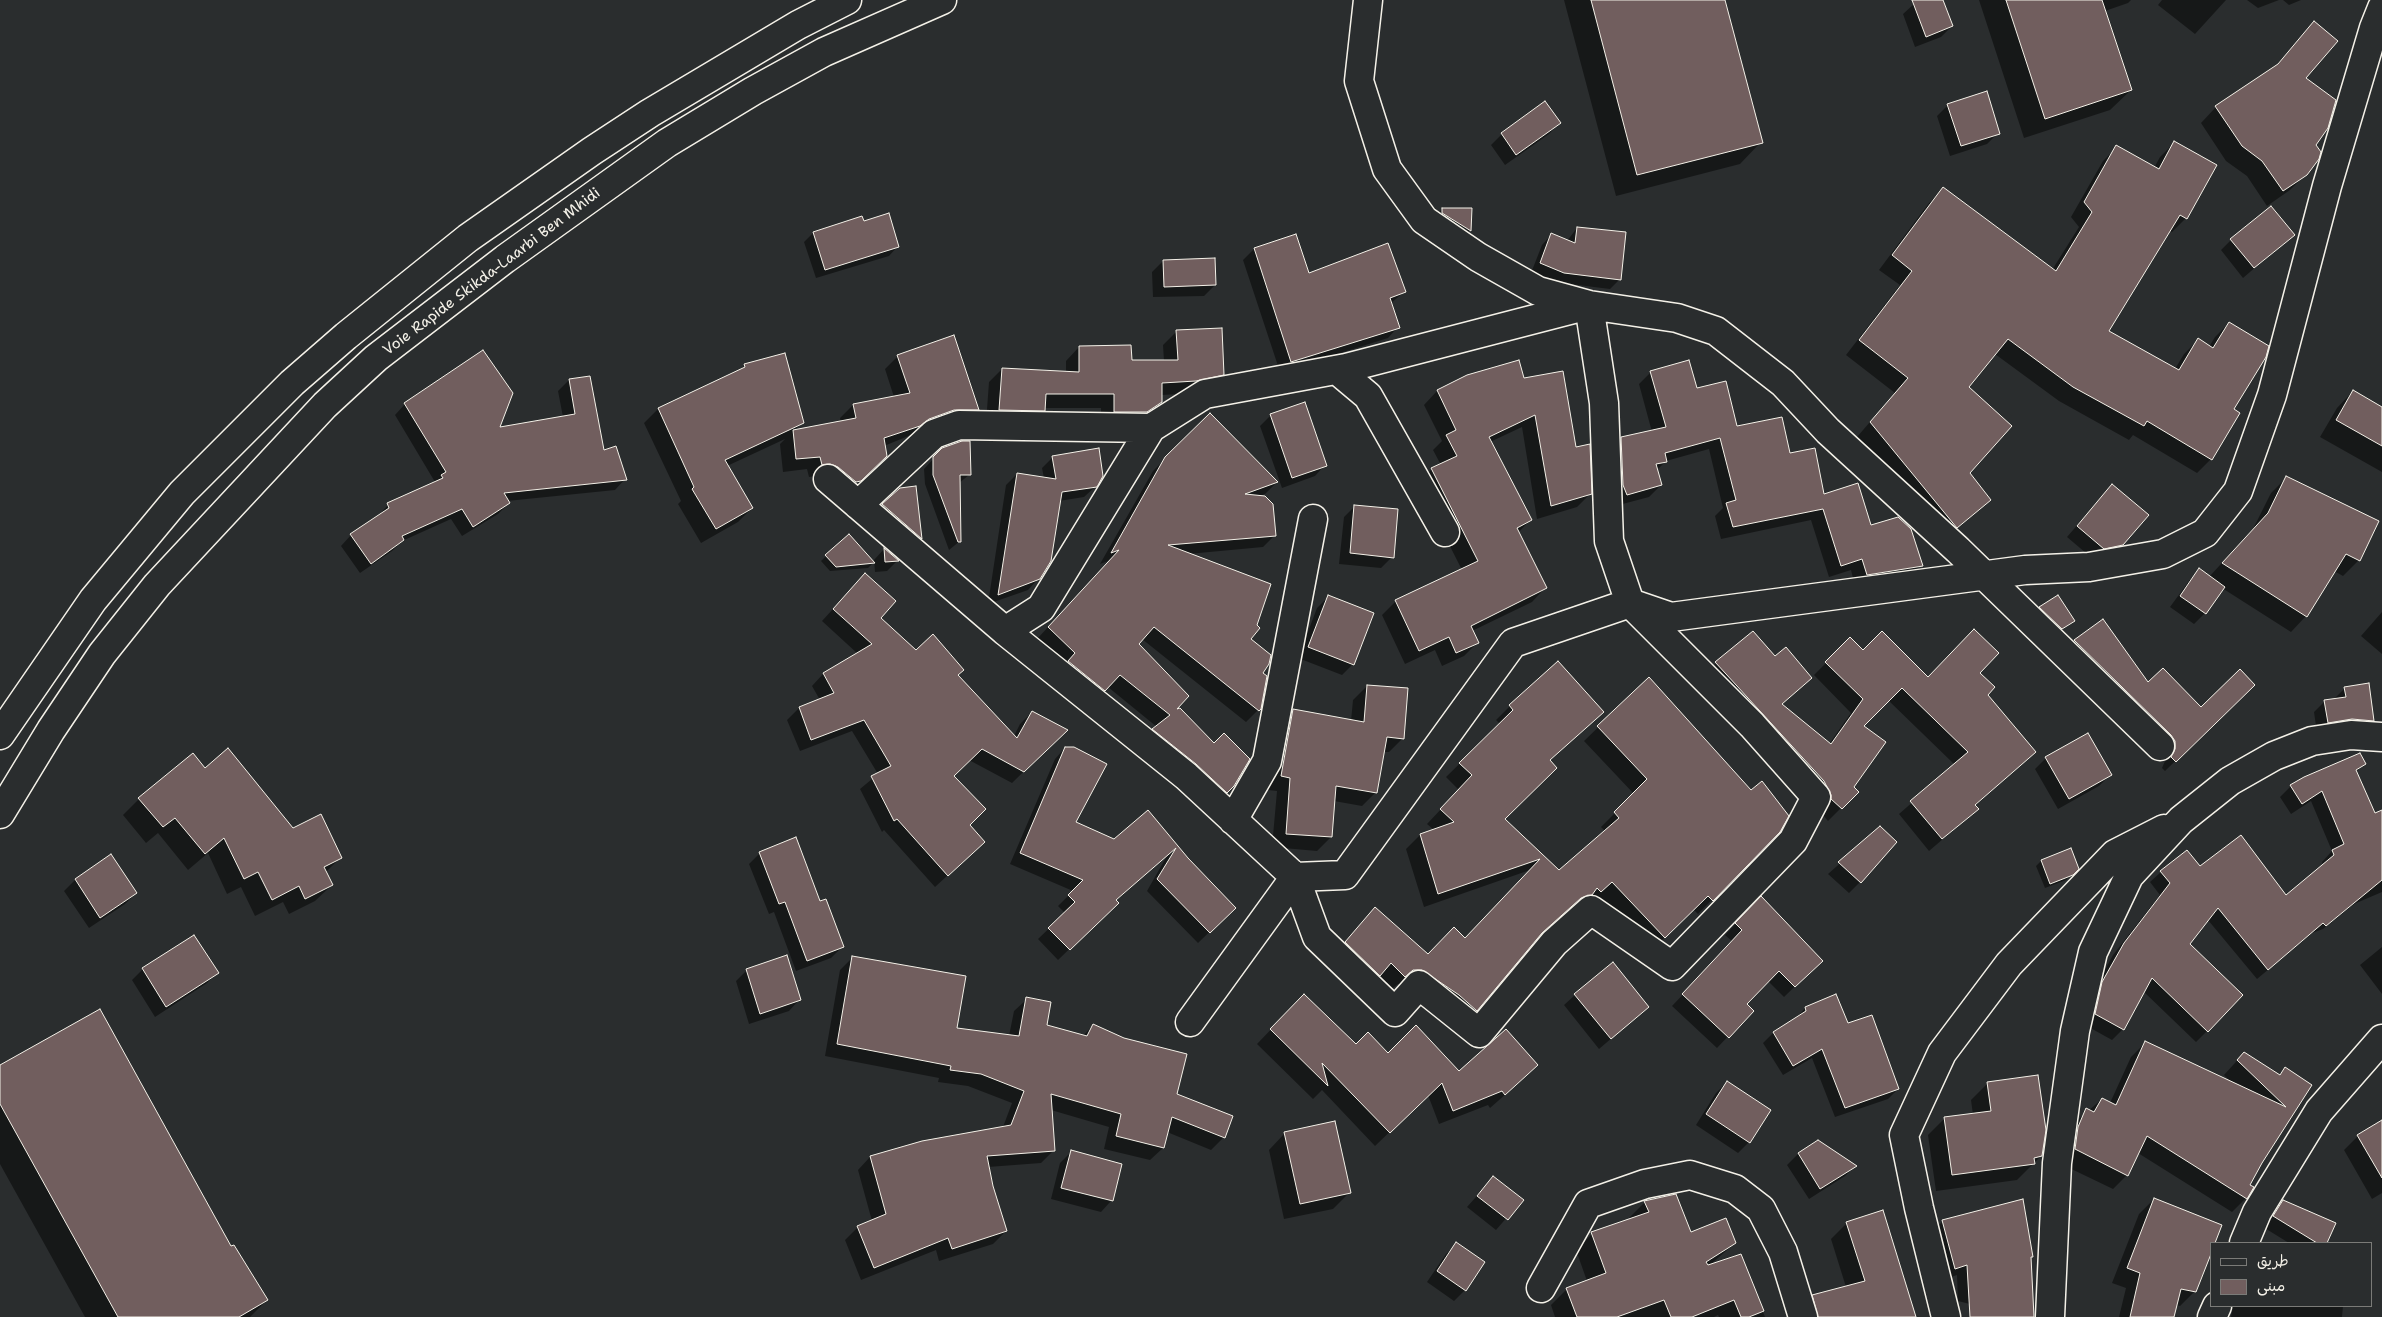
<!DOCTYPE html>
<html>
<head>
<meta charset="utf-8">
<style>
	body { margin:0 }
	#map { position:relative; width:2382px; height:1317px; overflow:hidden; background:#2a2d2e; font-family:"Shantell Sans","Playpen Sans Arabic",sans-serif }
	canvas { display:block }
	.legend { position:absolute; left:2210px; top:1242px; width:162px; height:65px; box-sizing:border-box; background:#2a2d2e; border:1px solid #7b7b78; margin:0; padding:6px 9px; list-style:none; font-size:15px; color:#f4f1e8 }
	.legend li { display:flex; align-items:center; gap:10px; height:25px }
	.legend b { width:25px; border:1px solid #7b7b78 }
</style>
</head>
<body>
<div id="map">
<canvas width="2382" height="1317"></canvas>
<ul class="legend">
<li><b style="height:6px;background:#2a2d2e"></b>طريق</li>
<li><b style="height:14px;background:#715e5e"></b>مبنى</li>
</ul>
</div>
<script>
const context = document.querySelector('canvas').getContext('2d');
context.lineJoin = 'round';
function fill(path, color) {
  context.fillStyle = color;
  context.fill(path, 'evenodd');
}
function poly(rows) {
  const path = new Path2D();
  for (const r of rows) {
    path.moveTo(r[0], r[1]);
    for (let i = 2; i < r.length; i += 2) path.lineTo(r[i], r[i + 1]);
  }
  return path;
}
function trace(path, color, width, dash) {
  context.strokeStyle = color;
  context.lineWidth = width;
  context.lineCap = dash ? 'butt' : 'round';
  context.setLineDash(dash || []);
  context.stroke(path);
}
function label(font, color, halo, rows, align = 'center') {
  context.font = font + ' "Shantell Sans",sans-serif';
  context.lineWidth = 4;
  context.setLineDash([]);
  context.textBaseline = 'middle';
  context.strokeStyle = halo;
  context.fillStyle = color;
  for (const [text, x, y, turn = 0] of rows) {
    context.save();
    context.translate(x, y);
    context.rotate((+turn || 0) * Math.PI / 180);
    context.textAlign = isNaN(turn) ? turn : align;
    if (halo) context.strokeText(text, 0, 0);
    context.fillText(text, 0, 0);
    context.restore();
  }
}
fill(poly([
	[1564,0,1724,0,1761,142,1740,164,1616,196],
	[1924,0,1942,0,1952,26,1941,37,1915,47,1903,14,1914,4],
	[1979,0,2131,0,2128,3,2105,11,2131,90,2110,110,2024,138],
	[2162,0,2226,0,2195,34,2158,5],
	[2247,0,2279,0,2258,8],
	[2283,0,2301,0,2289,5],
	[2314,23,2304,78,2314,145,2306,174,2290,190,2267,206,2247,176,2226,161,2201,123,2216,107,2273,69],
	[1545,103,1559,123,1549,134,1505,165,1491,145,1502,134],
	[1948,105,1998,133,1987,144,1950,156,1937,116],
	[2174,143,2186,218,2172,232,2169,231,2107,332,2175,369,2184,354,2198,340,2209,347,2215,337,2229,323,2232,409,2211,459,2197,473,2133,435,2129,440,2059,401,1995,354,1967,387,1968,473,1990,500,1942,541,1857,437,1895,393,1846,355,1900,285,1879,270,1929,203,1943,189,2052,270,2079,227,2071,217,2103,161,2117,147,2154,168,2160,157],
	[1442,209,1471,210,1470,230,1465,235,1437,214],
	[863,222,898,246,889,256,816,278,804,242,813,233],
	[1577,228,1620,279,1610,289,1554,282,1531,273,1542,245,1551,235,1567,241],
	[2293,235,2243,278,2221,250,2231,240],
	[1295,236,1308,275,1404,292,1390,304,1398,327,1388,338,1280,372,1243,260,1254,249],
	[1163,261,1215,285,1204,296,1153,297,1152,272],
	[1177,331,1223,374,1210,388,1181,394,1161,395,1161,402,1147,416,1101,425,1101,408,1044,408,1030,424,986,423,989,382,1002,369,1066,372,1066,361,1079,347,1131,361,1164,361,1163,345],
	[898,356,978,409,965,422,940,423,884,446,873,469,847,493,817,476,809,477,807,469,783,472,780,444,785,439,727,466,752,508,738,522,701,543,678,504,681,501,644,423,658,409,739,371,745,365,802,423,795,430,841,422,840,418,853,405,894,397,885,369],
	[1651,372,1696,389,1737,428,1789,454,1823,496,1871,526,1921,565,1910,577,1855,586,1851,570,1829,577,1811,520,1721,539,1715,516,1723,508,1709,449,1666,461,1656,471,1661,485,1649,497,1615,506,1609,450,1621,438,1652,432,1639,384],
	[1467,376,1523,379,1575,448,1590,494,1577,507,1537,519,1522,427,1490,442,1530,520,1518,533,1545,588,1532,602,1472,631,1477,643,1464,656,1442,666,1435,650,1405,664,1382,615,1396,601,1462,570,1418,483,1432,469,1441,465,1433,450,1442,441,1424,405,1437,391],
	[569,380,603,452,625,479,615,490,507,501,509,503,498,514,462,536,451,519,402,541,392,551,360,573,341,546,351,535,377,517,388,505,435,482,395,415,405,404,498,428,563,417,558,391],
	[2353,391,2382,408,2382,472,2320,437,2337,408],
	[1210,414,1277,482,1265,494,1258,497,1275,535,1263,547,1188,554,1249,639,1261,673,1258,710,1246,722,1142,639,1137,644,1173,713,1233,786,1214,804,1141,742,1157,727,1108,687,1092,703,1036,640,1111,560,1100,564,1153,471],
	[1271,415,1325,465,1315,476,1282,488,1260,426],
	[1053,457,1096,486,1084,497,1059,501,1039,578,1028,590,988,604,1006,485,1017,474,1044,478,1042,468],
	[934,458,969,475,959,483,960,541,949,550,925,484,924,469],
	[2286,478,2359,560,2343,576,2334,571,2306,616,2291,632,2222,588,2205,613,2194,624,2170,607,2189,581,2199,570,2209,577,2253,529,2271,493],
	[2112,485,2122,544,2110,556,2093,559,2067,537],
	[915,487,921,539,910,549,872,516,901,489],
	[1355,506,1392,557,1381,568,1339,564,1344,517],
	[848,535,873,563,868,568,830,571,821,561],
	[884,549,897,561,887,571,875,572,874,560],
	[854,586,879,618,916,652,956,676,1014,736,1020,724,1032,712,1066,730,1012,783,969,760,952,776,968,825,972,853,935,887,884,830,882,832,860,789,878,774,852,731,800,751,787,720,799,708,820,700,812,686,823,674,858,654,822,621],
	[1328,597,1353,664,1342,675,1298,658,1317,608],
	[2057,597,2073,621,2056,633,2035,613],
	[2382,612,2382,654,2361,636],
	[2103,621,2147,684,2201,708,2253,685,2165,771,2162,768,2165,761,2165,752,2064,652],
	[1850,639,1863,652,1928,679,1979,673,1986,695,2035,752,1975,806,1977,809,1964,821,1929,851,1899,814,1955,765,1888,700,1862,726,1853,787,1857,792,1828,821,1704,676,1716,663,1775,658,1810,678,1781,705,1829,744,1851,713,1814,675],
	[1649,678,1779,831,1698,914,1693,909,1651,951,1597,895,1586,905,1566,912,1536,938,1462,1024,1408,983,1398,984,1390,990,1332,956,1375,909,1428,956,1465,939,1530,870,1424,907,1406,849,1420,835,1434,830,1427,824,1459,790,1446,777,1500,724,1496,720,1510,706,1603,712,1549,761,1504,819,1559,872,1605,831,1601,827,1634,794,1584,741],
	[1367,686,1403,738,1389,752,1383,752,1376,792,1362,806,1334,801,1331,837,1317,851,1272,847,1277,791,1268,790,1280,724,1294,710,1351,721,1353,700],
	[2345,688,2373,720,2362,731,2317,733,2314,712,2325,701,2333,700],
	[1065,748,1075,823,1114,840,1148,812,1187,859,1234,908,1198,943,1147,891,1168,854,1115,901,1117,903,1058,960,1038,939,1065,913,1058,906,1073,891,1010,864,1055,759],
	[2046,758,2110,775,2099,786,2058,809,2035,769],
	[2364,764,2356,772,2374,815,2382,826,2382,892,2354,904,2323,929,2312,933,2257,979,2208,920,2189,944,2207,1031,2196,1042,2143,991,2123,1029,2112,1040,2085,1025,2092,994,2113,955,2160,895,2150,882,2161,872,2200,868,2285,897,2323,865,2322,862,2332,851,2311,801,2291,814,2280,797,2291,786,2304,778],
	[204,769,293,829,341,857,325,873,332,885,315,901,289,914,283,902,255,916,241,887,227,894,208,853,188,870,158,833,146,843,123,815,139,799],
	[1880,828,1860,882,1849,893,1828,874],
	[760,853,820,903,842,947,831,958,796,971,774,912,769,914,749,864],
	[111,856,136,893,125,904,89,928,64,891,75,880],
	[2041,861,2077,869,2066,880,2045,888,2036,866],
	[1761,898,1821,961,1784,997,1768,981,1746,1005,1752,1011,1717,1048,1672,1006,1733,942,1725,935],
	[194,936,217,972,207,983,155,1017,132,980,143,969],
	[2382,947,2382,994,2360,965],
	[853,957,956,1029,1009,1036,1014,1011,1027,999,1046,1026,1083,1036,1093,1025,1224,1137,1211,1150,1167,1132,1163,1148,1150,1160,1104,1149,1109,1127,1051,1110,1054,1150,1041,1163,988,1167,992,1186,1006,1231,993,1244,939,1261,936,1250,861,1280,845,1240,858,1227,872,1221,858,1170,870,1157,1003,1127,1012,1103,968,1086,938,1082,939,1078,825,1056,840,970],
	[747,970,799,1000,789,1011,749,1024,736,981],
	[1304,995,1356,1046,1459,1073,1523,1079,1490,1108,1488,1105,1439,1124,1428,1095,1375,1146,1322,1090,1313,1099,1257,1044],
	[1575,995,1648,1007,1599,1049,1564,1005],
	[1805,1008,1847,1025,1898,1089,1888,1099,1835,1117,1812,1058,1783,1075,1763,1043,1773,1033,1796,1019],
	[2145,1043,2232,1083,2224,1075,2244,1053,2279,1075,2285,1069,2310,1085,2248,1185,2252,1187,2246,1198,2232,1212,2138,1153,2127,1175,2113,1189,2061,1164,2073,1124,2102,1099,2110,1103,2131,1057],
	[0,1066,231,1248,267,1300,250,1317,85,1317,0,1164],
	[1727,1082,1749,1142,1738,1153,1696,1125,1716,1093],
	[1987,1084,2041,1156,2017,1180,1936,1191,1928,1135,1944,1119,1973,1115,1971,1100],
	[2382,1122,2382,1193,2372,1199,2344,1150,2358,1136],
	[1285,1133,1350,1192,1333,1209,1284,1219,1269,1150],
	[1818,1141,1855,1166,1845,1176,1809,1199,1787,1165,1798,1154],
	[1071,1152,1121,1165,1111,1201,1101,1212,1051,1199,1060,1163],
	[1493,1178,1522,1200,1496,1230,1467,1207],
	[2154,1199,2221,1225,2214,1243,2211,1243,2195,1291,2180,1306,2176,1305,2173,1317,2119,1317,2126,1288,2112,1283,2139,1214],
	[2283,1201,2334,1224,2325,1243,2289,1243,2263,1227,2272,1212],
	[1645,1202,1690,1234,1735,1243,1710,1265,1740,1256,1765,1317,1719,1317,1718,1315,1714,1317,1555,1317,1551,1305,1567,1289,1587,1281,1576,1250,1592,1234,1630,1220,1629,1218],
	[1943,1221,2032,1256,2030,1259,2021,1317,1958,1301,1957,1275,1945,1279,1932,1232],
	[1847,1223,1915,1317,1798,1317,1797,1312,1813,1296,1846,1287,1831,1239],
	[1457,1244,1465,1290,1454,1301,1427,1282,1446,1254],
	[2233,1306,2343,1306,2342,1317,2231,1317]
]), '#0007');
const building = poly([
	[1591,0,1725,0,1763,143,1637,175,1591,0],
	[1912,0,1943,0,1953,26,1926,37,1912,0],
	[2006,0,2102,0,2132,90,2045,119,2006,0],
	[2314,21,2338,41,2306,78,2336,100,2328,128,2316,145,2321,152,2319,159,2307,175,2283,191,2262,161,2242,146,2215,106,2278,64,2314,21],
	[1987,91,2000,134,1961,146,1947,104,1987,91],
	[1545,101,1561,123,1516,155,1501,133,1545,101],
	[2174,141,2217,165,2187,219,2180,215,2109,331,2179,370,2198,338,2213,348,2229,322,2269,346,2266,357,2234,409,2240,413,2212,460,2147,421,2144,426,2073,387,2008,339,1969,387,2012,426,1970,473,1991,500,1957,528,1870,422,1908,378,1859,340,1912,271,1892,255,1943,187,2056,271,2092,212,2084,202,2116,145,2159,169,2174,141],
	[2271,206,2295,235,2254,268,2230,239,2271,206],
	[1442,208,1472,208,1471,231,1442,213,1442,208],
	[889,213,899,247,825,270,813,232,862,216,864,221,889,213],
	[1577,227,1626,232,1621,280,1564,273,1540,263,1551,233,1575,243,1577,227],
	[1296,234,1309,273,1388,243,1406,292,1390,298,1400,328,1291,362,1254,248,1296,234],
	[1215,258,1216,285,1164,287,1163,260,1215,258],
	[1222,328,1224,375,1196,381,1162,383,1162,402,1147,412,1114,412,1114,394,1046,394,1045,411,999,410,1002,368,1079,372,1079,346,1131,345,1132,360,1178,360,1176,330,1222,328],
	[954,335,979,410,954,410,929,419,920,426,884,438,887,456,861,481,856,482,838,467,830,464,822,465,820,457,796,459,793,430,856,418,853,404,910,393,897,355,954,335],
	[483,350,513,393,500,427,575,414,569,379,590,376,604,450,616,446,627,480,504,493,510,503,473,527,462,509,402,536,404,540,371,564,350,534,389,508,387,503,443,478,441,475,446,472,404,403,483,350],
	[785,353,804,423,725,460,753,508,716,529,692,489,694,487,658,408,745,367,744,364,785,353],
	[1519,360,1524,378,1563,371,1576,447,1590,444,1592,494,1551,506,1535,415,1489,437,1532,520,1517,528,1547,588,1471,626,1479,643,1456,653,1449,637,1419,651,1395,600,1478,561,1431,468,1457,456,1446,435,1456,430,1437,390,1467,375,1519,360],
	[1689,360,1697,388,1726,381,1737,426,1782,417,1790,453,1815,448,1824,494,1858,483,1871,525,1898,517,1911,529,1923,566,1867,575,1862,559,1841,566,1823,509,1733,527,1726,503,1736,500,1720,438,1665,453,1667,462,1656,464,1662,485,1627,495,1623,485,1621,437,1666,427,1650,371,1689,360],
	[2353,390,2382,407,2382,446,2336,420,2353,390],
	[1305,402,1327,466,1292,478,1270,414,1305,402],
	[1210,413,1278,482,1245,494,1265,496,1273,504,1276,536,1168,545,1271,584,1257,625,1260,628,1251,639,1271,655,1269,664,1263,673,1267,676,1261,709,1259,711,1154,627,1139,644,1189,696,1177,709,1180,708,1214,743,1224,733,1250,759,1234,786,1227,793,1196,764,1152,729,1170,715,1120,675,1105,691,1068,661,1075,653,1048,627,1119,550,1111,553,1165,457,1210,413],
	[962,441,970,441,971,475,960,475,961,542,958,542,933,475,933,457,942,448,962,441],
	[1099,448,1103,476,1097,487,1062,492,1051,561,1040,579,998,595,1017,473,1056,479,1052,456,1099,448],
	[2286,476,2379,521,2360,561,2346,554,2307,617,2222,563,2268,513,2286,476],
	[2112,484,2149,515,2123,545,2104,549,2077,526,2112,484],
	[916,486,922,539,882,504,900,488,916,486],
	[1354,505,1398,509,1394,558,1350,553,1354,505],
	[849,534,875,563,836,567,825,555,849,534],
	[884,548,899,561,885,562,884,548],
	[2199,568,2225,587,2206,614,2180,596,2199,568],
	[865,573,896,601,881,618,916,650,933,634,964,670,958,675,1017,738,1032,711,1068,730,1024,772,982,749,954,776,986,809,970,825,985,842,948,876,897,819,894,821,871,776,891,766,864,720,811,740,799,707,834,693,823,673,872,644,833,609,865,573],
	[1328,595,1374,613,1354,665,1308,647,1328,595],
	[2058,595,2075,621,2062,629,2039,607,2058,595],
	[2103,619,2148,682,2163,668,2201,707,2240,669,2255,685,2176,762,2171,757,2175,749,2175,741,2171,735,2074,640,2103,619],
	[1974,629,1999,653,1980,673,1995,687,1988,695,2036,752,1975,805,1979,809,1942,839,1910,801,1968,752,1902,688,1864,726,1886,742,1854,787,1859,792,1842,809,1831,799,1831,795,1824,781,1715,662,1753,631,1775,656,1786,647,1812,678,1782,704,1831,744,1863,699,1825,662,1850,637,1863,650,1882,631,1928,677,1974,629],
	[1558,661,1604,712,1550,760,1557,768,1505,819,1559,870,1619,818,1614,812,1647,779,1597,726,1649,677,1751,790,1762,781,1789,816,1780,832,1713,901,1708,896,1665,938,1612,882,1601,892,1597,888,1592,895,1581,898,1542,933,1477,1011,1459,995,1422,970,1413,970,1405,977,1391,963,1380,976,1345,942,1375,907,1428,954,1454,927,1465,938,1540,859,1438,894,1420,834,1454,822,1440,809,1472,775,1459,763,1513,710,1509,705,1558,661],
	[2369,683,2374,721,2352,719,2328,723,2324,700,2346,697,2344,687,2369,683],
	[1367,685,1408,688,1404,739,1387,737,1377,793,1336,786,1332,837,1286,834,1290,778,1281,776,1293,709,1364,722,1367,685],
	[2088,733,2112,775,2069,799,2045,757,2088,733],
	[1065,747,1074,747,1107,764,1076,822,1114,839,1148,810,1188,858,1236,908,1210,933,1157,879,1176,848,1116,900,1119,903,1070,950,1048,928,1075,902,1068,895,1083,880,1020,853,1065,747],
	[228,748,293,828,321,814,342,858,324,867,333,885,305,899,299,886,272,900,258,872,244,879,224,838,205,854,175,818,163,827,138,798,193,753,205,768,228,748],
	[2360,753,2366,764,2356,770,2375,813,2382,810,2382,880,2326,926,2323,923,2268,970,2218,908,2190,944,2243,995,2208,1032,2152,978,2124,1030,2095,1014,2102,982,2124,943,2170,883,2160,871,2187,850,2200,866,2241,835,2286,895,2334,855,2332,850,2344,844,2322,791,2302,804,2290,785,2304,777,2360,753],
	[1880,826,1897,842,1861,883,1838,862,1880,826],
	[796,837,820,901,826,899,844,947,807,961,785,902,779,904,759,852,796,837],
	[2071,848,2079,869,2073,875,2050,884,2041,860,2071,848],
	[111,854,137,893,100,918,75,879,111,854],
	[1761,896,1823,961,1795,987,1779,971,1747,1004,1754,1011,1729,1038,1682,994,1742,930,1735,923,1761,896],
	[194,935,219,973,166,1007,142,968,194,935],
	[787,955,801,1000,760,1014,746,969,787,955],
	[852,956,966,976,957,1028,1019,1036,1026,997,1051,1002,1047,1025,1087,1036,1093,1024,1124,1038,1187,1054,1177,1094,1233,1116,1225,1138,1172,1117,1164,1148,1116,1136,1121,1114,1051,1094,1055,1151,987,1156,993,1186,1007,1231,952,1249,948,1238,874,1268,857,1226,886,1214,870,1156,922,1141,1011,1125,1024,1091,981,1074,950,1070,951,1066,837,1044,852,956],
	[1613,962,1649,1007,1611,1039,1574,994,1613,962],
	[1304,994,1356,1044,1368,1032,1388,1053,1416,1025,1459,1071,1506,1029,1538,1065,1505,1095,1502,1091,1453,1111,1442,1083,1390,1133,1322,1063,1328,1086,1270,1029,1304,994],
	[1836,994,1848,1023,1872,1015,1899,1089,1845,1108,1822,1049,1793,1066,1773,1032,1806,1011,1805,1007,1836,994],
	[100,1009,231,1246,234,1245,268,1300,239,1317,118,1317,0,1104,0,1065,100,1009],
	[2145,1041,2286,1107,2237,1060,2244,1052,2280,1075,2285,1067,2312,1085,2262,1163,2250,1185,2254,1187,2247,1199,2147,1136,2128,1176,2075,1149,2078,1127,2086,1108,2094,1112,2102,1098,2116,1105,2145,1041],
	[2038,1075,2046,1130,2042,1156,2034,1158,2035,1164,1952,1175,1944,1117,1991,1111,1987,1082,2038,1075],
	[1727,1081,1771,1110,1750,1143,1706,1114,1727,1081],
	[2382,1120,2382,1178,2357,1135,2382,1120],
	[1335,1121,1351,1193,1300,1204,1284,1132,1335,1121],
	[1818,1140,1857,1166,1820,1189,1798,1153,1818,1140],
	[1071,1150,1122,1164,1113,1201,1061,1188,1071,1150],
	[1493,1176,1524,1200,1508,1220,1477,1196,1493,1176],
	[1676,1194,1691,1232,1726,1218,1736,1243,1706,1262,1708,1265,1741,1254,1764,1311,1749,1317,1741,1317,1734,1300,1692,1317,1671,1317,1664,1300,1617,1317,1577,1317,1566,1288,1606,1273,1591,1232,1649,1212,1644,1201,1676,1194],
	[2154,1198,2222,1225,2215,1243,2211,1243,2211,1254,2196,1292,2181,1289,2174,1317,2130,1317,2140,1273,2127,1268,2154,1198],
	[2023,1199,2033,1257,2031,1257,2034,1317,1970,1317,1967,1265,1955,1269,1942,1220,2023,1199],
	[2283,1200,2336,1223,2327,1243,2317,1243,2273,1216,2283,1200],
	[1883,1210,1916,1317,1818,1317,1812,1295,1865,1281,1846,1222,1883,1210],
	[1456,1242,1485,1262,1466,1291,1437,1271,1456,1242]
]);
fill(building, '#715e5e');
trace(building, '#f4f1e8', 1);
const minor = poly([
	[1368,0,1359,81,1387,169,1424,220,1478,257,1538,291,1589,305,1677,318,1716,331,1783,383,1828,431,1958,550,2160,746],
	[1337,370,1368,396,1445,532],
	[828,479,1005,631,1186,776,1295,877,1345,875,1513,643,1630,603,1752,725,1816,797,1793,841,1672,966,1591,910,1554,943,1479,1033,1419,985,1395,1012,1317,937,1295,877],
	[858,505,934,434,959,425,1151,428,1205,394,1346,368,1589,305,1604,403,1609,541,1630,603,1671,617,2025,570,2089,567,2163,554,2205,533,2238,491,2272,395,2327,186,2374,28,2382,8],
	[1005,631,1041,608,1151,428],
	[1233,820,1267,761,1313,519],
	[1190,1022,1295,877],
	[2244,1243,2257,1212,2319,1111,2382,1039],
	[1541,1288,1588,1204,1645,1184,1690,1175,1735,1189,1761,1209,1783,1252,1803,1317],
	[1946,1317,1919,1208,1904,1135,1942,1053,2009,964,2115,854,2164,829],
	[2050,1317,2057,1163,2075,1031,2093,952,2129,876,2181,820,2230,781,2274,756,2312,741,2351,735,2382,737],
	[2212,1317,2217,1306]
]);
const trunk = poly([
	[0,735,93,600,182,493,292,383,346,336,468,238,592,151,650,113,798,25,847,0],
	[0,814,51,730,102,654,157,585,325,405,376,358,505,259,667,143,753,91,824,52,942,0]
]);
trace(minor, '#f4f1e8', 31);
trace(trunk, '#f4f1e8', 31);
trace(minor, '#2a2d2e', 28);
trace(trunk, '#2a2d2e', 28);
label('15px', '#f4f1e8', '#2a2d2e', [
	["Voie Rapide Skikda-Laarbi Ben Mhidi",492,272,-37]
]);
</script>
</body>
</html>
